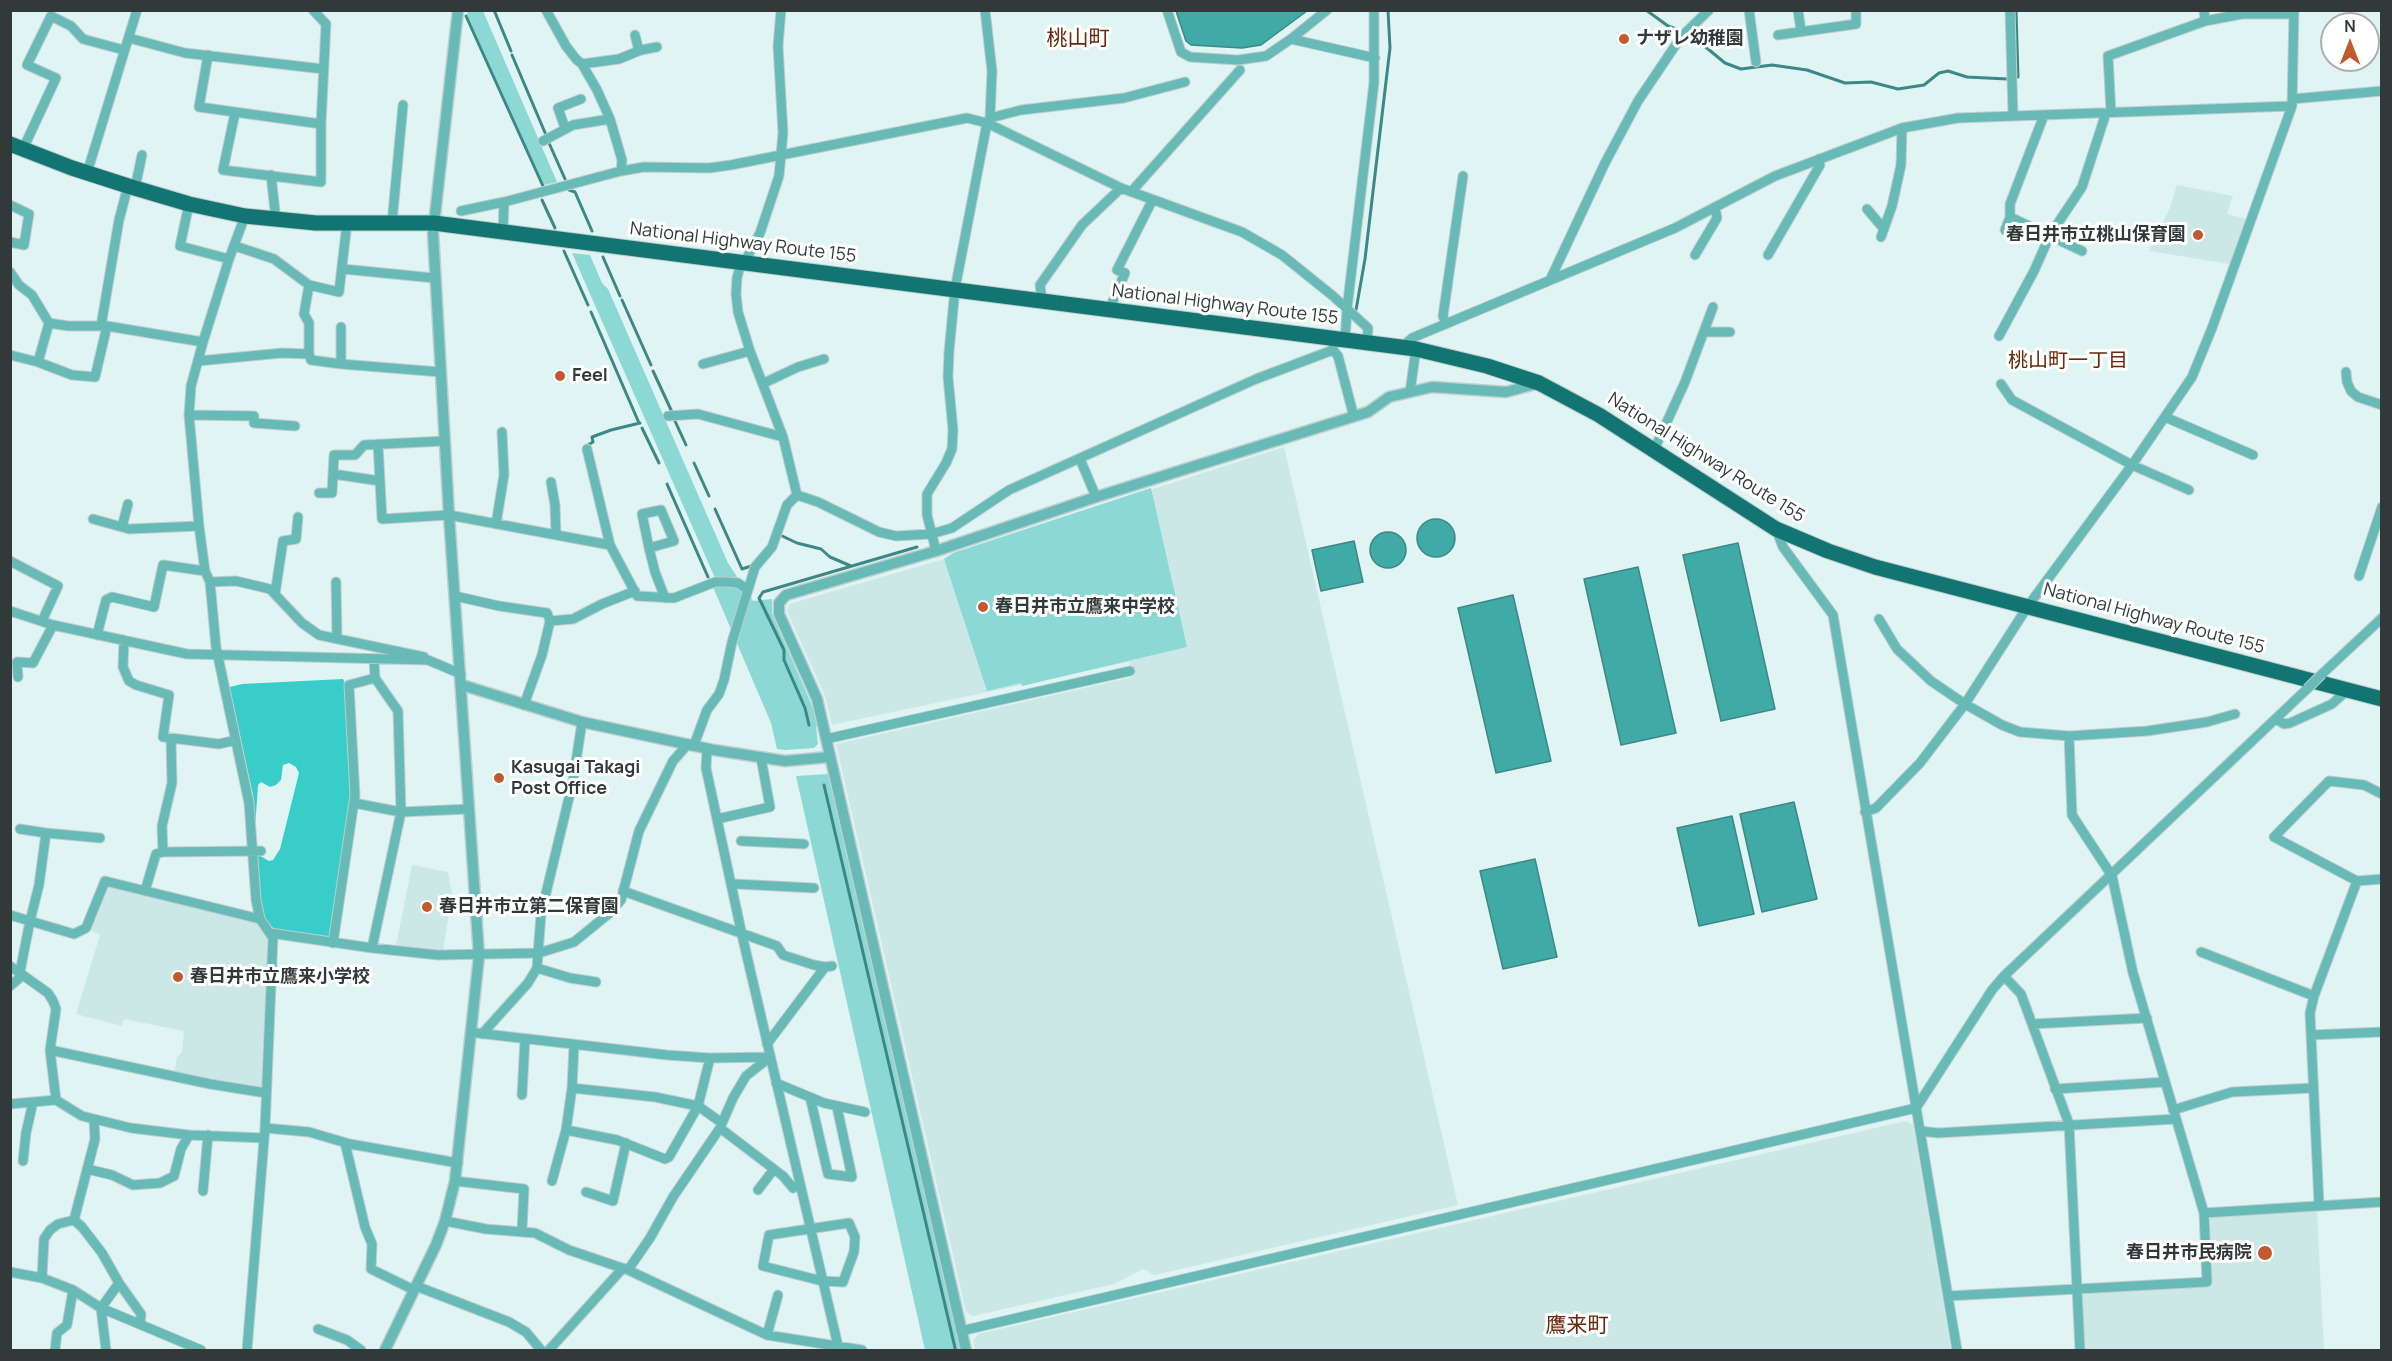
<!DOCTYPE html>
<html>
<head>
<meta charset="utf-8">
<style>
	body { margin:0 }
	#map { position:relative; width:2392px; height:1361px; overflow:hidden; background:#e0f4f3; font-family:Manrope,sans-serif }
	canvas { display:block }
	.frame { position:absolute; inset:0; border:12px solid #323a39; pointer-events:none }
	.north { position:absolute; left:2320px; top:12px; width:60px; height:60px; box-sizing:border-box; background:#fff; border:2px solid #adb0b0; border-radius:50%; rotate:0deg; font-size:16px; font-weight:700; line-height:24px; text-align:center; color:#323a39 }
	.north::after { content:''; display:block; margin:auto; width:21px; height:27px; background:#c15a2e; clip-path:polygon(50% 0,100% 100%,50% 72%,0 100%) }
</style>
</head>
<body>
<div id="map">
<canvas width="2392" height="1361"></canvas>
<div class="frame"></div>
<div class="north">N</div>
</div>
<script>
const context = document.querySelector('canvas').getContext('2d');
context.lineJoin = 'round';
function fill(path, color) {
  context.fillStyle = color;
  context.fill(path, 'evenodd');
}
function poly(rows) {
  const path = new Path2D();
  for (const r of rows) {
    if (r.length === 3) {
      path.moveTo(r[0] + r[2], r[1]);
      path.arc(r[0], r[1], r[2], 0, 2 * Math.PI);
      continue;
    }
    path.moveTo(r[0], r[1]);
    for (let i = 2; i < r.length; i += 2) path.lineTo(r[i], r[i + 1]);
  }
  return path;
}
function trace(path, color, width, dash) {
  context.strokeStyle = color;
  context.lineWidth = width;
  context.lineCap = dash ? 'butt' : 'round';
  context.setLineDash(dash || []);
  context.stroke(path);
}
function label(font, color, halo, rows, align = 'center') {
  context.font = font + ' Manrope,"Noto Sans JP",sans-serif';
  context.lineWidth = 6;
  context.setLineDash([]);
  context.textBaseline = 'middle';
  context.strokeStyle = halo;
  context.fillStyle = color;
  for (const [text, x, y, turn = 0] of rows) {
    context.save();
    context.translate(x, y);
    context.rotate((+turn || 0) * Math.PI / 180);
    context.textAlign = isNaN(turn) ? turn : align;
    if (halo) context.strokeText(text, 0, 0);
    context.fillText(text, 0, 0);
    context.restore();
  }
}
fill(poly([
	[2177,185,2233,196,2227,214,2246,219,2230,264,2149,251,2170,208],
	[1284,447,1458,1205,1155,1275,1143,1269,1114,1284,973,1316,966,1312,836,744,1133,677,1129,662,832,725,825,696,787,611,789,604,944,559,953,553],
	[412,865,448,872,452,895,443,951,396,946],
	[105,885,257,921,269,939,263,1088,174,1074,177,1057,182,1052,184,1031,124,1019,122,1026,76,1014,100,935,88,929],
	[1906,1121,1913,1125,1951,1350,975,1350,973,1341,978,1334],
	[2311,1210,2317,1212,2324,1350,2084,1350,2081,1297,2085,1293,2212,1285,2208,1221,2212,1217]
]), '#cce8e6');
fill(poly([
	[468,11,483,11,557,182,544,185,467,15],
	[572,253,590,255,602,283,608,289,728,563,753,601,772,599,772,614,810,701,819,726,816,727,818,744,814,748,785,750,777,749,771,723,713,587,715,578],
	[1151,488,1187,647,1022,686,1021,683,987,691,944,559,953,553],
	[828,774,960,1350,925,1350,796,776]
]), '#8cd8d5');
fill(poly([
	[343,679,345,683,352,795,332,936,329,938,274,929,262,917,257,854,269,861,273,860,280,849,299,773,296,767,289,763,283,765,281,780,276,785,270,787,261,782,258,785,255,829,253,795,230,690,230,687,242,684]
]), '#39cdca');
const water = poly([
	[1176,11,1176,10,1307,11,1261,45,1242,48,1191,45,1186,41,1176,11],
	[1436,538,19],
	[1388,550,18],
	[1354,541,1363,582,1321,591,1312,550,1354,541],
	[1738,543,1775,709,1721,721,1683,555,1738,543],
	[1638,567,1676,733,1621,745,1584,579,1638,567],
	[1513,595,1551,761,1496,773,1458,608,1513,595],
	[1794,802,1817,899,1762,912,1740,814,1794,802],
	[1732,816,1754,914,1699,926,1677,828,1732,816],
	[1535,859,1557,957,1503,969,1480,871,1535,859]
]);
fill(water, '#40aaa7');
trace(water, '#3c8886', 1.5);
trace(poly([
	[494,10,511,51],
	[1646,10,1668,26,1682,31],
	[2016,10,2018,77],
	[2073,10,2097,10],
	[466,16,543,186],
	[1691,35,1725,63,1741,69,1772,65,1807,70,1845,83,1871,82,1898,89,1924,85,1939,73,1948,71,1967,77,2007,79],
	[512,55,546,135],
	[549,143,565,179],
	[569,190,575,192,592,231],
	[542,200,555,228],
	[564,251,588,305],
	[603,257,620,296],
	[622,300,651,365],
	[1356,310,1365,259,1390,48,1388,10],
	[591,312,639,423],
	[653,371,672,412],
	[675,421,686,445],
	[642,428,659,463],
	[588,445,593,442,592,437,611,430,640,423],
	[694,463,709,496],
	[667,484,708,577],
	[715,509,742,569,751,566],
	[780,535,797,543,821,549,830,557,851,566],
	[809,725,805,708,784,660,784,650,759,598,763,592,917,547],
	[824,785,955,1348]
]), '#3c8886', 3);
const minor = poly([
	[546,10,566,46,576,59,582,64,597,90,610,119,622,160,621,171],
	[1167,10,1181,52,1190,57,1238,60,1266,56,1291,39,1327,10],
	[1749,10,1756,62],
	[1798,10,1801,31],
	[2010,10,2013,115],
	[2204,10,2205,21,2242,14,2294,14],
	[635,35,639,51],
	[1778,35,1856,24,1856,10],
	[129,38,185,53,323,69],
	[1291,39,1375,58],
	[208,55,199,107,321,124],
	[582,64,619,59,641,50,657,47],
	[2292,99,2382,91],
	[2111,112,2108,56,2205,21],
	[235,113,223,170,321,182,321,124,326,24,313,10],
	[2044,115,2010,204,2010,217,2082,251],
	[990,118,1021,110,1124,98,1185,82],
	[565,128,558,108,581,99],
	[543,141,573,125,610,119],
	[23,149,56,78,27,65,51,16,71,26,83,39,124,50],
	[87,173,137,10],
	[271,175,276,220],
	[135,188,142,155],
	[1131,192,1240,70],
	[189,204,180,246,229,259],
	[10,205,29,214,24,245,10,242],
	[1867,209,1884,229],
	[461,211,504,202],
	[245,216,229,259,203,342,191,386,189,415,199,526,205,571,210,582,216,647,249,803,256,900,260,919,273,938,265,1128,247,1350],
	[392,223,403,105],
	[2005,230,2010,217],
	[503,232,504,202,621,171,644,167,709,168,731,165,967,118,987,123,1121,188,1242,232,1282,255,1333,296,1368,328,1367,343],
	[1881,237,1892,206,1901,165,1902,128],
	[235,246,274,259,309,285,339,292,347,223],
	[1695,255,1717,218,1715,207],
	[1768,255,1820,165,1819,159],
	[744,263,760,233,779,176,783,133,778,46,781,10],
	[343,269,434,278],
	[10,272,19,285,32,295,49,323,68,326,107,326,203,342],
	[1550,280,1605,163,1638,101,1681,37,1709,10],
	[309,285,304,314,309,323,309,354],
	[1042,300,1040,285,1082,225,1121,188],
	[1109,310,1125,273,1117,270,1152,201],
	[1446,324,1443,316,1463,176],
	[101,326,119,220,128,186],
	[341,327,341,364],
	[1704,332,1730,332],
	[1999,336,2034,271,2050,235,2082,187,2106,113],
	[1345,340,1347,309,1374,83,1374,10],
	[1402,347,1412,338,1675,228,1775,176,1902,128,1958,118,2292,106],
	[1333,350,1338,356,1354,417],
	[10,355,38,362,72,375,95,377,107,326],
	[198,361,282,353,309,354,311,360,341,364,440,372],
	[38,362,49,323],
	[703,364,750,351],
	[2346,372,2347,382,2351,391,2358,397,2382,405],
	[764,383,798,367,824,359],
	[2001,384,2012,400,2132,465,2189,490],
	[1410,392,1416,349],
	[189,415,254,416,254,423,295,426],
	[668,416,698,414,783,437],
	[2165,417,2253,455],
	[378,444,382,519,449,515,610,545,637,596,674,598,715,582,726,582,738,583,747,589],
	[587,449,610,545],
	[1654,450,1685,382,1713,307],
	[1080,459,1096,497],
	[333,474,380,481],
	[551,482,555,505,556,535],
	[319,493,332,493,334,455,355,455,364,445,444,441],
	[797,495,818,502,879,532,896,536,931,534,952,528,1009,490,1256,379,1333,350,1334,338],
	[93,519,129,529,199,526],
	[496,524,504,475,502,432],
	[122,527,128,504],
	[1776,529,1783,547,1833,615,1957,1350],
	[649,548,674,541,661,510,642,514,649,548,655,572,665,598],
	[936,551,927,515,927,494,946,463,952,449,953,430,948,377,949,352,955,289,987,123,990,118,992,71,985,10],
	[10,561,58,586,42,621],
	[2359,576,2382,507],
	[210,582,236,581,270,589,302,623,319,635,424,657],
	[336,582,337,638],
	[275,594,283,541,296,539,298,517],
	[455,596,499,606,547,613,550,621,542,655,524,705],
	[10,611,53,625,187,654,428,660,461,674],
	[1879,619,1897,649,1931,681,1965,704,2002,725,2020,732,2069,736,2147,731,2207,722,2235,714],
	[550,621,573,619,602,604,635,591],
	[97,635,106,600,112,597,154,607,163,565,205,571],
	[124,640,123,667,129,681,136,685,169,695,163,737,219,744,236,740],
	[2322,674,2382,618],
	[18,677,17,662,33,663,53,625],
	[2276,719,2284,724,2290,723,2332,704,2342,695,2344,689],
	[826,739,1130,671],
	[694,745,707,710,719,694,724,680,732,642,755,567,772,547,787,505,797,495,783,437,750,351,738,312,736,294,737,278,741,262],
	[707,748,706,768,742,935,839,1350],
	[2382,794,2364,785,2329,781,2274,837,2357,881,2382,879],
	[354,803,401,812,469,809],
	[1865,812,1876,808,1920,763,1965,704,2028,606,2132,465,2192,377,2212,328,2292,106,2294,10],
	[717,819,770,807,761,758],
	[46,833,100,838],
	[741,841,804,844],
	[163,852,162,826,172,783,171,739],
	[735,884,814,888],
	[145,891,156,854,163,852,261,851],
	[623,891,777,946,783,955,814,965,825,967,832,966],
	[10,915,30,921,39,885,46,833,20,829],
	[270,933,372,948,438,955,539,953,574,942,611,912,621,900,639,831,673,761,688,744],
	[333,943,355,795,349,685,375,678],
	[372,948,401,812,398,711,375,678,374,659],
	[2201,952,2314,996],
	[10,966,48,993,53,1001,56,1009,50,1050,56,1100],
	[537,968,570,978,596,982],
	[20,972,30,921,74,934,86,928,105,881,260,919],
	[2004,976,2021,994,2069,1124,2080,1350],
	[10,986,23,975],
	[2032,1024,2147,1018],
	[477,1033,667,1055,710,1058,770,1057],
	[482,1034,528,983,537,968,541,914,573,781,582,722],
	[2311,1035,2382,1032],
	[767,1044,825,967],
	[50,1050,210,1084,266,1093],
	[776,1083,824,1103,865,1112],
	[572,1088,655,1097,698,1106,710,1058],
	[2055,1089,2165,1082],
	[522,1095,525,1039],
	[810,1097,828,1174,852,1177,837,1107],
	[10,1104,56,1100,82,1116,131,1128,189,1135,264,1138],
	[2173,1110,2232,1092,2313,1088],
	[94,1120,95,1139,74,1220,82,1227,102,1253,119,1283,141,1314,140,1324],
	[265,1128,309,1132,350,1144,458,1163],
	[720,1128,783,1176,793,1188,800,1184],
	[566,1130,617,1140,665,1159,669,1157,698,1106,722,1123],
	[1920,1131,1938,1133,2176,1119],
	[345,1143,365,1227,372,1244,371,1269,414,1290],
	[23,1161,26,1133,33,1102],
	[87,1169,112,1175,133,1185,160,1183,174,1176,181,1149,189,1135],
	[455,1181,524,1189,522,1231],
	[552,1181,566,1130,572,1088,574,1046],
	[758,1190,774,1169],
	[203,1191,208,1135],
	[586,1192,613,1201,626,1143],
	[2319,1204,2310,1013,2314,996,2357,881],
	[2204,1213,2382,1202],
	[445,1221,486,1229,535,1233,569,1250,628,1270,767,1335,862,1350],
	[849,1223,855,1237,854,1252,843,1282,822,1281,763,1266,769,1235,849,1223],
	[628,1270,650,1238,673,1197,720,1128,733,1098,746,1076,770,1057],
	[10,1272,42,1278,73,1290,101,1308,201,1350],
	[42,1278,44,1239,50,1230,58,1224,74,1220],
	[416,1286,509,1322,526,1332,541,1350],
	[1948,1296,2207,1282,2204,1213,2133,973,2112,876,2072,815,2069,736],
	[318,1329,347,1340,361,1350],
	[961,1331,1916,1108,1992,990,2004,976,2307,689],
	[767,1335,778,1295],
	[55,1350,57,1333,67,1325,73,1290],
	[106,1350,101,1308,119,1283],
	[549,1350,623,1268]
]);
const tertiary = poly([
	[462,685,582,722,714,750,785,761,830,757],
	[385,1350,436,1245,445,1221,455,1181,479,956,449,515,433,233,458,10],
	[966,1350,817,699,779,614,779,603,786,595,936,551,1096,497,1368,412,1389,397,1432,387,1506,392,1539,383]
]);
const trunk = poly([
	[10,144,72,168,128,186,189,204,245,216,316,223,434,223,1416,349,1487,366,1539,383,1599,415,1776,529,1828,551,1875,567,2382,699]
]);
trace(minor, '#bdcfce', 11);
trace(tertiary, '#bdcfce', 13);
trace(trunk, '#bdcfce', 17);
trace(minor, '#68bab7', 9);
trace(tertiary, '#68bab7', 10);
trace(trunk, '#127572', 15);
const minorBridge = poly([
	[2307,689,2322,674]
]);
trace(minorBridge, '#bdcfce', 11, []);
trace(minorBridge, '#68bab7', 9);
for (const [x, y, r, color] of [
	[1624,39,6,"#c15a2e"],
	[2198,235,6,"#c15a2e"],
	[560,376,6,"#c15a2e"],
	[983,607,6,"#c15a2e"],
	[499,778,6,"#c15a2e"],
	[427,907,6,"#c15a2e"],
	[178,977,6,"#c15a2e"],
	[2265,1253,8,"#c15a2e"]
]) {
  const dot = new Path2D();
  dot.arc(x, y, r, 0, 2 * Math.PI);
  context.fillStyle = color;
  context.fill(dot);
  trace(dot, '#fff', 2);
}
label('bold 18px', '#323a39', '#fff', [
	["ナザレ幼稚園",1636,39],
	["春日井市立桃山保育園",2186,235,"right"],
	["Feel",572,376],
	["春日井市立鷹来中学校",995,607],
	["Kasugai Takagi",511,768],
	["Post Office",511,789],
	["春日井市立第二保育園",439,907],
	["春日井市立鷹来小学校",190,977],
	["春日井市民病院",2252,1253,"right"]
], 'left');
label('18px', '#323a39', '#fff', [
	["National Highway Route 155",743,243,7],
	["National Highway Route 155",1225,305,7],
	["National Highway Route 155",1706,458,32],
	["National Highway Route 155",2154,619,15]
]);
label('20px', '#672709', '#fff', [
	["桃山町一丁目",2068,361]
]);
label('21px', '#672709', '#fff', [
	["桃山町",1078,39],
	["鷹来町",1577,1326]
]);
</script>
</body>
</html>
